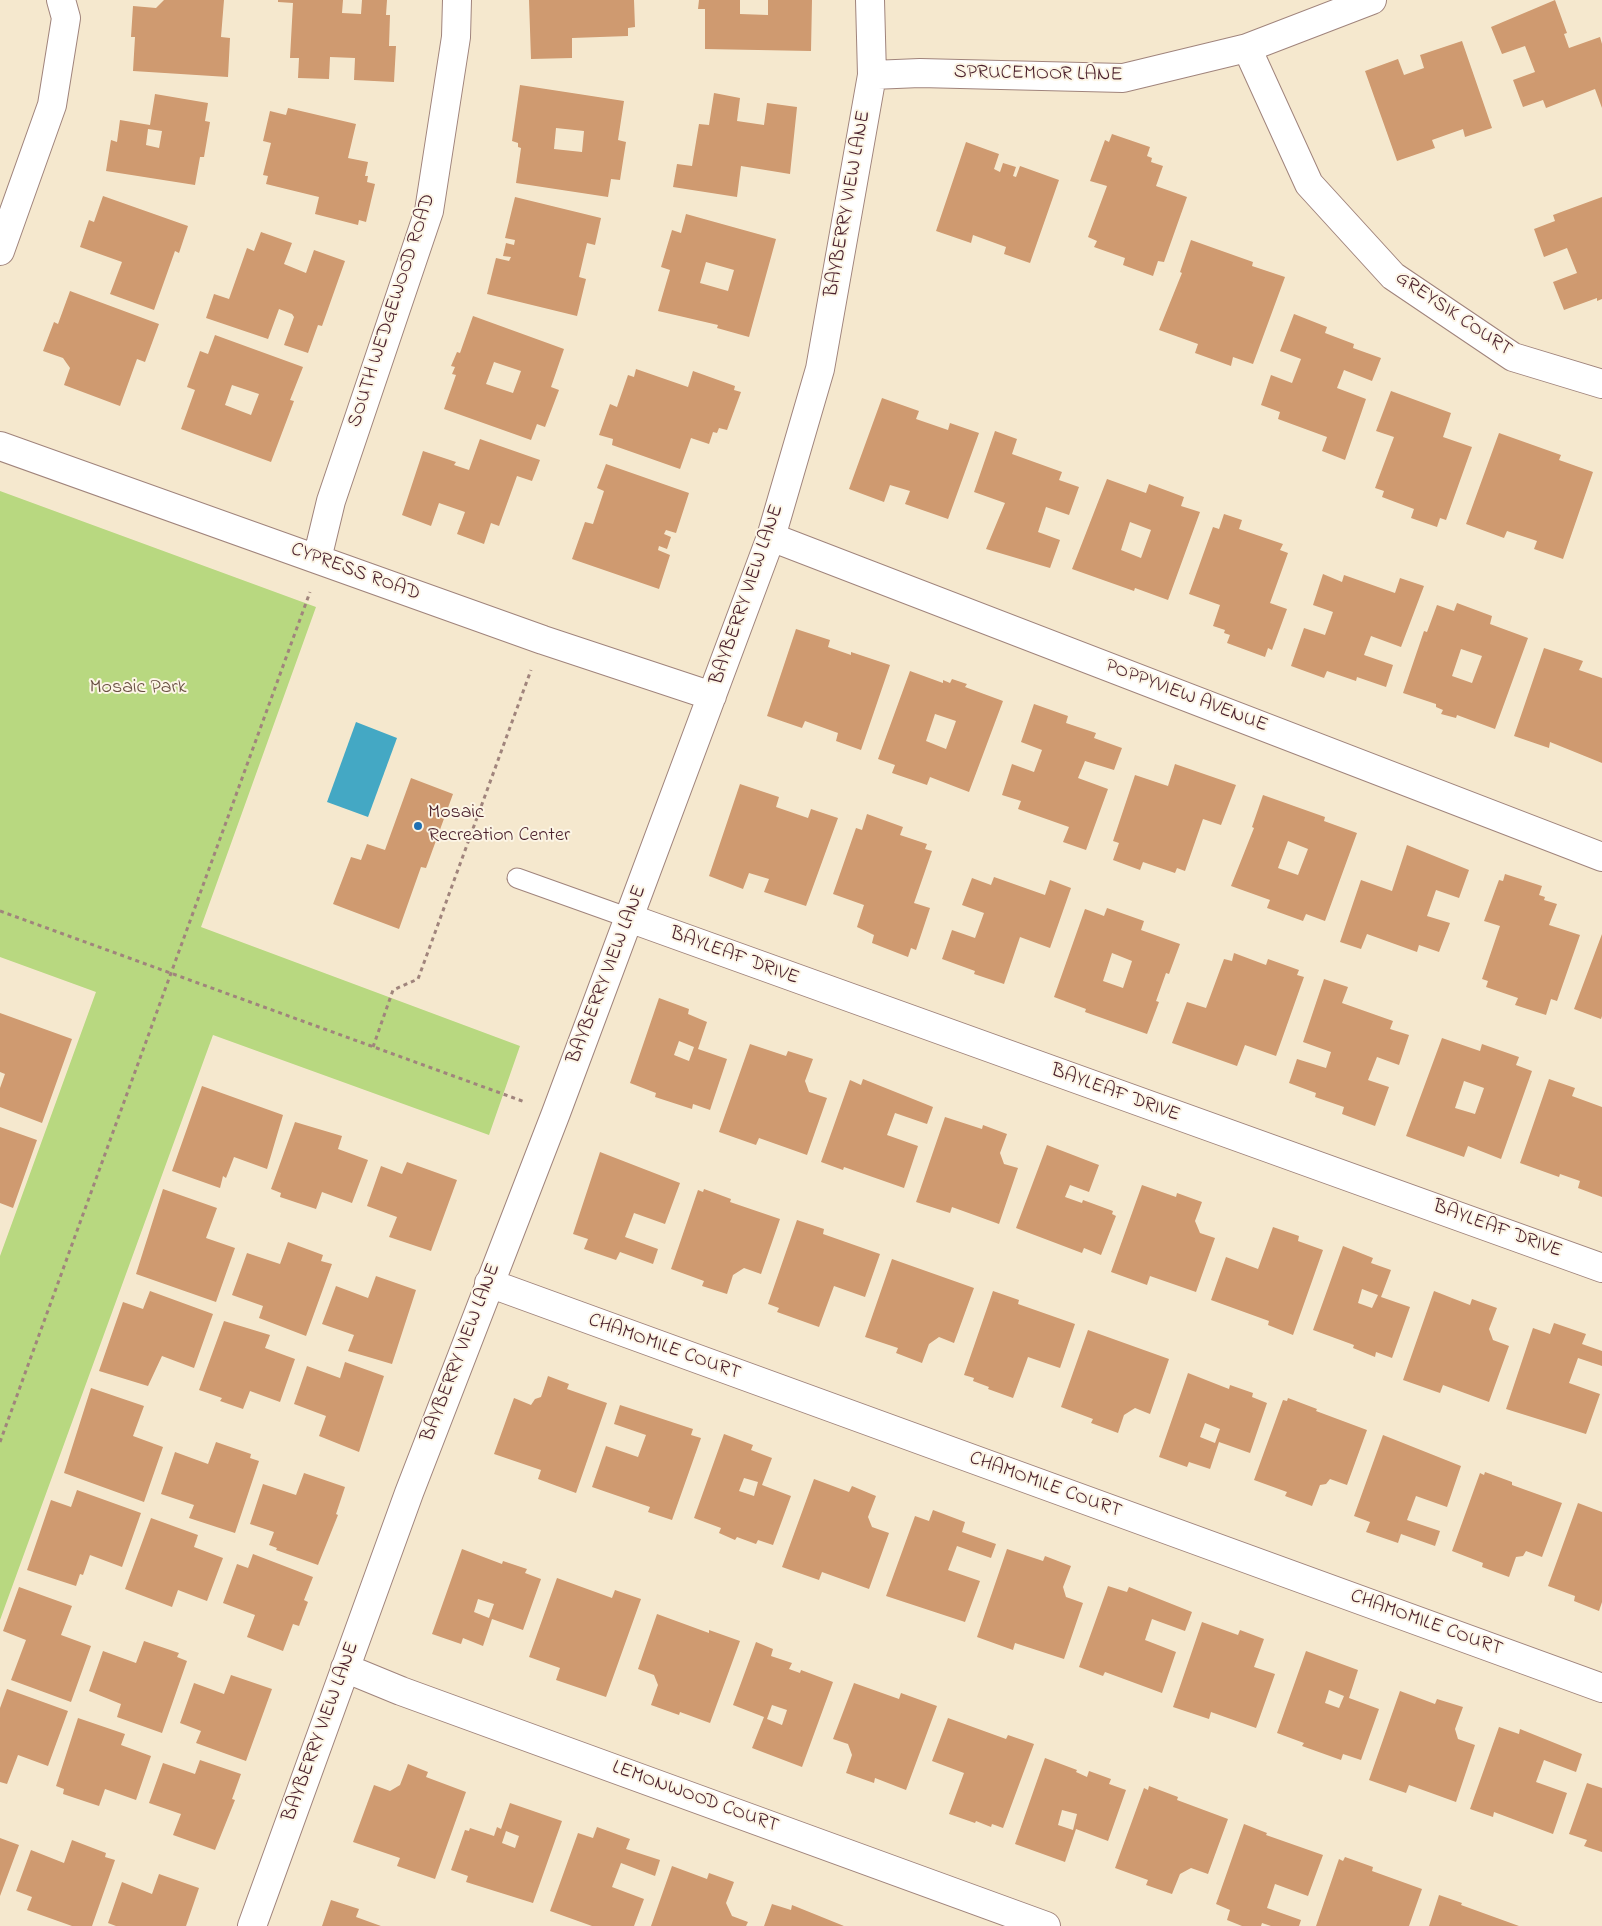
<!DOCTYPE html>
<html>
<head>
<meta charset="utf-8">
<style>
	body { margin:0 }
	canvas { display:block; background:#f5e8ce }
</style>
</head>
<body>
<canvas width="1602" height="1926"></canvas>
<script>
const context = document.querySelector('canvas').getContext('2d');
context.lineJoin = 'round';
function fill(path, color) {
  context.fillStyle = color;
  context.fill(path, 'evenodd');
}
function poly(rows) {
  const path = new Path2D();
  for (const r of rows) {
    path.moveTo(r[0], r[1]);
    for (let i = 2; i < r.length; i += 2) path.lineTo(r[i], r[i + 1]);
  }
  return path;
}
function trace(path, color, width, dash) {
  context.strokeStyle = color;
  context.lineWidth = width;
  context.lineCap = dash ? 'butt' : 'round';
  context.setLineDash(dash || []);
  context.stroke(path);
}
function label(font, color, halo, rows, align = 'center') {
  context.font = font + ' "Indie Flower",sans-serif';
  context.lineWidth = 4;
  context.setLineDash([]);
  context.textBaseline = 'middle';
  context.strokeStyle = halo;
  context.fillStyle = color;
  for (const [text, x, y, turn = 0] of rows) {
    context.save();
    context.translate(x, y);
    context.rotate((+turn || 0) * Math.PI / 180);
    context.textAlign = isNaN(turn) ? turn : align;
    if (halo) context.strokeText(text, 0, 0);
    context.fillText(text, 0, 0);
    context.restore();
  }
}
fill(poly([
	[0,491,316,607,201,927,520,1046,489,1135,213,1035,0,1620,0,1256,96,992,0,957]
]), '#b8d880');
fill(poly([
	[356,722,397,738,368,817,327,802]
]), '#44a8c4');
fill(poly([
	[164,0,224,0,221,37,230,38,228,77,133,71,135,37,131,37,133,6,156,8],
	[278,0,343,0,342,13,361,14,362,0,387,0,386,15,390,15,389,46,396,46,394,82,354,80,355,58,330,57,329,79,298,78,299,58,290,58,293,3,278,2],
	[529,0,634,0,635,27,628,28,628,36,572,38,572,58,531,59],
	[699,0,740,0,740,14,768,15,768,0,812,0,811,51,705,49,705,9,698,9],
	[1555,0,1567,33,1564,34,1569,48,1600,37,1602,44,1602,108,1595,89,1546,108,1543,100,1523,107,1513,80,1535,72,1525,46,1502,54,1491,27],
	[1462,41,1492,128,1465,137,1463,129,1432,140,1435,148,1397,161,1365,71,1398,59,1404,75,1424,68,1420,55],
	[520,85,624,101,618,140,626,142,620,180,611,179,608,197,516,183,521,148,518,147,518,143,512,141],
	[556,128,584,131,582,152,554,149],
	[714,93,740,98,737,121,764,125,767,103,797,107,790,174,741,166,737,197,673,187,677,164,692,166,699,124,709,125],
	[155,94,208,103,205,121,210,122,204,157,200,157,195,185,106,171,111,140,117,142,120,120,150,125],
	[148,129,162,131,159,148,146,145],
	[288,108,356,124,348,158,368,162,365,176,368,176,367,182,375,184,366,222,359,220,358,225,315,214,319,197,266,184,268,176,263,175,271,143,263,141,270,111,286,115],
	[1112,134,1150,147,1147,156,1152,158,1151,162,1163,166,1156,186,1187,197,1164,262,1158,261,1153,276,1123,265,1125,258,1094,247,1097,241,1088,237,1107,186,1090,181,1105,140,1109,142],
	[966,142,999,154,994,169,1000,172,1003,163,1016,167,1013,176,1016,177,1020,166,1059,180,1030,263,1004,254,1006,247,973,235,971,243,936,231],
	[103,196,188,226,179,253,175,251,154,310,110,294,122,262,80,247,89,220,94,222],
	[515,197,601,218,595,245,587,243,579,277,586,279,577,316,487,294,496,258,509,261,511,257,503,256,506,243,514,245,515,240,505,238],
	[1602,197,1602,299,1597,301,1597,298,1564,310,1553,282,1577,273,1567,248,1544,257,1534,229,1555,221,1553,215],
	[686,214,776,239,749,337,717,328,718,325,658,311,670,270,661,267,672,230,681,233],
	[706,262,734,270,728,291,700,283],
	[261,232,292,243,284,264,306,273,314,250,345,261,322,326,318,325,308,353,284,345,294,317,292,314,279,309,268,339,206,318,214,294,229,299,247,248,254,251],
	[1191,240,1253,262,1252,266,1285,277,1253,364,1233,357,1231,366,1195,353,1198,344,1159,330,1182,273,1180,272],
	[70,291,159,324,145,362,137,359,120,406,64,385,70,368,63,358,43,351,54,322,58,324],
	[1294,314,1327,327,1325,333,1354,344,1353,348,1381,358,1372,381,1344,370,1337,388,1366,399,1345,460,1322,451,1327,437,1278,419,1280,412,1261,405,1271,375,1292,383,1301,359,1280,351],
	[473,316,564,349,551,387,559,390,545,427,537,424,531,440,444,409,456,375,452,374,455,367,451,366,457,352,460,353],
	[494,362,521,371,513,393,486,384],
	[215,335,303,367,290,400,294,401,271,462,181,429,195,390,187,387,200,351,208,354],
	[232,385,259,394,251,415,225,405],
	[636,369,688,387,693,371,735,386,734,390,741,392,727,430,719,428,717,433,713,432,709,444,691,438,680,469,612,445,613,439,599,435,610,404,617,407,628,375,634,377],
	[1391,391,1451,413,1443,437,1472,447,1446,520,1440,518,1437,527,1411,518,1414,509,1382,497,1384,491,1375,488,1394,437,1376,431],
	[882,398,919,411,916,419,948,430,950,423,979,433,948,519,905,504,910,491,890,485,884,502,849,489],
	[995,431,1017,439,1012,454,1062,472,1059,480,1079,487,1069,515,1046,507,1038,532,1060,540,1050,568,986,549,1005,503,974,492],
	[1499,433,1561,455,1559,460,1593,472,1563,559,1534,549,1537,541,1507,531,1504,538,1466,524],
	[480,439,540,460,532,481,517,476,499,526,491,523,484,544,457,534,465,512,439,503,431,526,402,515,423,451,456,462,454,465,469,470],
	[606,464,689,493,676,533,666,530,664,534,671,537,667,549,659,546,658,550,670,555,659,589,572,559,585,522,593,524,604,491,597,488],
	[1107,479,1146,493,1149,484,1184,497,1181,506,1200,512,1168,600,1135,588,1134,591,1072,569],
	[1130,522,1151,530,1141,558,1121,550],
	[1224,514,1242,520,1239,529,1283,544,1280,550,1288,553,1270,603,1287,609,1272,650,1268,648,1265,657,1227,643,1230,635,1224,633,1225,630,1213,626,1220,605,1189,594,1213,527,1219,529],
	[1323,574,1342,582,1344,575,1395,593,1400,578,1424,586,1401,647,1371,636,1364,655,1393,665,1386,687,1357,677,1356,681,1327,671,1324,678,1291,666,1304,628,1325,635,1333,612,1313,605],
	[1457,603,1492,616,1490,624,1528,638,1495,729,1457,715,1456,718,1441,714,1443,710,1436,707,1436,704,1403,693,1424,631,1427,632,1437,605,1454,611],
	[1461,649,1482,656,1472,683,1452,676],
	[796,629,830,640,828,647,851,655,851,652,890,665,861,750,836,741,838,733,805,721,802,728,767,716],
	[1544,648,1583,661,1579,670,1602,678,1602,763,1550,742,1549,748,1514,736],
	[910,671,943,683,943,680,950,683,952,679,967,684,965,687,1003,701,969,792,930,777,927,785,892,773,895,765,878,759],
	[935,714,956,721,946,749,926,741],
	[1034,704,1068,716,1066,723,1096,733,1094,738,1122,748,1114,770,1085,761,1078,778,1108,789,1086,850,1063,842,1069,827,1018,809,1021,801,1002,795,1012,764,1034,772,1042,750,1021,742],
	[1175,764,1236,785,1221,825,1203,819,1185,871,1177,868,1175,873,1143,862,1140,870,1113,860,1119,843,1113,841,1135,775,1168,786],
	[411,778,453,794,426,868,421,867,399,929,333,904,351,857,361,860,367,844,385,850],
	[740,784,779,797,776,807,808,818,811,809,838,818,806,906,764,892,769,879,749,873,743,889,709,876],
	[1263,795,1325,817,1324,821,1357,833,1325,921,1306,914,1303,921,1267,908,1270,900,1231,886,1254,828,1252,827],
	[1288,841,1308,849,1298,875,1278,868],
	[867,814,903,827,900,835,927,844,925,849,932,851,914,903,930,908,916,950,911,948,908,957,872,943,874,935,857,927,864,905,833,894,856,828,862,830],
	[1407,845,1469,870,1459,898,1436,890,1427,916,1450,923,1439,952,1419,945,1417,952,1367,934,1361,949,1340,942,1361,880,1392,891],
	[1505,874,1542,886,1539,895,1545,897,1544,900,1557,904,1549,925,1580,935,1557,1001,1551,999,1546,1015,1515,1005,1518,998,1486,987,1488,981,1482,979,1500,926,1484,921,1499,880,1503,881],
	[994,877,1045,895,1050,880,1071,888,1050,948,1020,937,1004,984,974,974,975,971,942,959,952,930,975,938,984,913,962,905,972,878,991,885],
	[1107,908,1144,921,1141,930,1180,944,1169,974,1166,973,1156,1001,1159,1002,1147,1034,1085,1012,1086,1009,1054,997,1085,909,1104,916],
	[1112,953,1132,961,1123,988,1103,981],
	[1602,934,1602,1016,1601,1019,1574,1009],
	[1234,953,1266,965,1268,959,1299,970,1297,975,1304,977,1276,1056,1245,1045,1237,1066,1172,1043,1187,1002,1206,1008,1224,959,1232,961],
	[1324,979,1348,987,1342,1003,1393,1021,1390,1029,1409,1035,1399,1065,1377,1057,1368,1080,1389,1087,1375,1126,1342,1114,1344,1107,1315,1097,1316,1093,1289,1083,1297,1059,1326,1068,1331,1052,1303,1042],
	[659,998,689,1009,688,1014,707,1022,698,1049,727,1059,710,1110,693,1104,692,1109,655,1097,656,1093,630,1083],
	[679,1041,694,1047,689,1061,674,1055],
	[0,1013,72,1039,42,1123,0,1107,0,1088,5,1074,0,1072],
	[1442,1038,1480,1051,1482,1044,1519,1057,1516,1065,1532,1071,1501,1159,1468,1146,1464,1157,1406,1136],
	[1464,1081,1484,1088,1475,1114,1455,1108],
	[750,1044,786,1056,788,1051,813,1059,805,1081,809,1092,827,1098,807,1155,759,1138,756,1145,719,1132],
	[863,1079,933,1107,927,1124,895,1113,887,1135,918,1146,904,1188,844,1167,843,1170,821,1162,850,1080,861,1085],
	[1549,1079,1575,1088,1572,1096,1602,1107,1602,1197,1578,1188,1580,1181,1560,1174,1559,1177,1520,1163],
	[202,1086,283,1115,267,1169,234,1157,226,1178,223,1176,220,1188,172,1171],
	[945,1117,982,1129,983,1125,1007,1134,1000,1153,1004,1164,1018,1168,999,1224,952,1207,950,1213,916,1202],
	[295,1122,342,1136,338,1149,368,1160,352,1203,322,1192,316,1209,280,1197,281,1193,271,1189],
	[0,1127,37,1140,13,1208,0,1203],
	[1047,1145,1099,1165,1089,1192,1070,1185,1065,1197,1082,1203,1083,1200,1113,1211,1112,1214,1116,1216,1101,1255,1084,1248,1082,1253,1016,1228],
	[600,1152,680,1183,665,1224,634,1213,625,1237,658,1249,653,1264,620,1252,616,1260,584,1249,588,1239,573,1234],
	[407,1162,457,1180,431,1251,389,1237,397,1217,367,1206,381,1166,402,1174],
	[1142,1185,1176,1197,1177,1193,1202,1202,1195,1221,1200,1233,1215,1238,1196,1292,1150,1276,1147,1285,1111,1272],
	[163,1189,217,1208,206,1238,235,1248,216,1302,136,1274],
	[704,1189,731,1199,730,1202,780,1219,761,1274,744,1268,733,1275,727,1294,702,1286,704,1281,671,1269,698,1190,703,1192],
	[797,1220,824,1229,823,1234,880,1254,865,1297,834,1286,819,1327,777,1312,779,1308,768,1304],
	[1273,1227,1299,1236,1298,1241,1323,1250,1293,1335,1268,1325,1269,1321,1211,1300,1226,1257,1258,1269],
	[288,1242,323,1255,321,1261,332,1264,306,1336,259,1318,263,1306,232,1295,247,1253,280,1264],
	[1343,1246,1373,1258,1371,1263,1391,1270,1381,1297,1410,1307,1392,1358,1376,1352,1375,1357,1353,1348,1354,1345,1313,1330],
	[1362,1289,1378,1295,1372,1308,1358,1303],
	[892,1259,974,1288,954,1343,939,1337,929,1344,922,1363,896,1353,898,1348,865,1337],
	[376,1276,416,1290,392,1364,348,1351,354,1335,322,1324,336,1286,368,1298],
	[150,1291,213,1314,194,1368,162,1356,148,1386,99,1371,123,1302,143,1309],
	[993,1291,1019,1300,1018,1304,1075,1324,1060,1368,1028,1357,1013,1398,988,1389,989,1387,973,1381,974,1378,964,1375],
	[1434,1291,1470,1305,1472,1299,1497,1308,1489,1329,1493,1340,1509,1346,1489,1402,1443,1385,1440,1393,1403,1380],
	[224,1321,270,1335,265,1348,295,1359,280,1402,250,1391,243,1409,220,1401,222,1398,199,1390],
	[1554,1323,1586,1334,1582,1344,1602,1351,1602,1366,1578,1358,1569,1383,1600,1394,1586,1434,1506,1409,1533,1328,1550,1334],
	[1088,1330,1169,1359,1150,1414,1135,1408,1124,1415,1118,1433,1091,1423,1093,1419,1061,1407],
	[345,1362,384,1376,359,1452,319,1436,326,1416,294,1404,307,1366,340,1378],
	[1188,1373,1229,1389,1230,1385,1253,1393,1252,1397,1267,1403,1250,1453,1219,1442,1210,1469,1189,1462,1187,1467,1159,1457],
	[1205,1423,1220,1429,1215,1443,1200,1437],
	[548,1376,569,1384,567,1389,607,1403,576,1493,538,1479,541,1470,494,1454,514,1398,531,1405,535,1399,541,1397],
	[91,1388,144,1406,133,1436,163,1447,144,1502,64,1473],
	[1288,1398,1317,1409,1316,1411,1367,1430,1347,1485,1330,1479,1326,1484,1320,1485,1312,1506,1285,1496,1287,1492,1254,1480,1283,1400,1287,1401],
	[620,1405,693,1429,691,1435,701,1438,672,1520,648,1512,650,1507,592,1487,606,1446,638,1457,646,1435,614,1424],
	[724,1434,753,1445,751,1450,772,1458,762,1485,791,1496,773,1545,758,1540,756,1544,737,1537,735,1540,719,1533,721,1528,694,1518],
	[744,1478,758,1482,754,1496,739,1491],
	[1383,1435,1461,1466,1447,1507,1416,1496,1407,1520,1440,1531,1435,1546,1401,1534,1398,1543,1366,1532,1370,1522,1354,1516],
	[216,1442,251,1454,250,1458,259,1461,235,1533,189,1518,194,1505,161,1494,175,1452,208,1464],
	[1485,1472,1512,1482,1512,1485,1562,1503,1542,1557,1526,1551,1523,1556,1516,1557,1509,1577,1482,1567,1483,1563,1452,1551,1480,1473,1484,1475],
	[304,1473,345,1487,336,1514,338,1515,318,1565,276,1550,277,1548,269,1545,274,1532,250,1524,263,1484,296,1495],
	[814,1479,849,1492,852,1486,876,1496,868,1517,872,1527,889,1533,869,1589,822,1572,819,1580,782,1567],
	[77,1490,141,1513,122,1567,90,1555,83,1575,80,1574,76,1586,27,1570,51,1500,71,1507],
	[1578,1503,1602,1512,1602,1602,1599,1611,1574,1601,1575,1596,1548,1586],
	[933,1510,965,1522,962,1532,996,1544,991,1558,957,1546,948,1570,980,1581,965,1622,886,1596,915,1516,929,1521],
	[151,1518,198,1535,194,1547,223,1558,207,1601,178,1590,172,1607,125,1589],
	[462,1549,502,1564,503,1561,527,1569,525,1573,541,1579,523,1630,492,1619,483,1646,463,1638,461,1644,432,1634],
	[478,1599,494,1604,489,1618,474,1612],
	[1007,1549,1043,1561,1045,1556,1071,1566,1063,1587,1066,1597,1083,1603,1064,1659,1015,1643,1013,1650,977,1637],
	[253,1554,313,1577,304,1600,308,1602,299,1626,293,1624,283,1651,247,1637,255,1615,223,1603,237,1564,248,1568],
	[557,1578,612,1598,615,1590,641,1599,606,1697,556,1680,560,1668,529,1657],
	[1108,1586,1127,1592,1129,1587,1192,1612,1185,1631,1152,1619,1145,1640,1176,1652,1162,1693,1105,1672,1103,1676,1079,1667],
	[19,1587,72,1606,61,1635,91,1646,71,1702,11,1680,26,1640,3,1631],
	[657,1614,709,1633,709,1630,740,1641,710,1723,680,1712,679,1715,651,1705,658,1685,654,1675,638,1669],
	[1202,1622,1238,1635,1240,1630,1264,1639,1254,1667,1275,1674,1256,1728,1211,1712,1209,1719,1173,1707],
	[144,1641,179,1653,177,1657,187,1661,162,1733,117,1717,121,1704,89,1691,103,1651,136,1663],
	[756,1642,773,1649,771,1656,792,1663,789,1669,800,1673,801,1670,833,1682,802,1767,752,1748,764,1717,733,1705],
	[772,1705,787,1710,782,1725,767,1719],
	[1306,1651,1358,1670,1349,1698,1379,1709,1361,1760,1343,1754,1341,1760,1302,1746,1304,1743,1277,1733],
	[1329,1690,1344,1696,1339,1708,1325,1703],
	[231,1675,272,1689,246,1761,196,1743,201,1731,180,1723,194,1683,224,1694],
	[854,1683,899,1699,901,1693,937,1706,906,1790,875,1778,874,1783,846,1773,852,1755,848,1744,833,1739],
	[7,1689,68,1711,48,1766,18,1755,7,1784,0,1782,0,1708],
	[1400,1691,1435,1704,1437,1699,1463,1707,1455,1729,1458,1739,1475,1745,1456,1802,1409,1785,1406,1793,1369,1780],
	[78,1718,125,1734,121,1745,151,1756,136,1800,105,1789,99,1806,63,1794,64,1789,56,1786],
	[948,1718,1006,1739,1008,1735,1034,1744,1003,1828,992,1824,991,1827,976,1821,975,1823,949,1814,964,1773,932,1761],
	[1499,1727,1519,1734,1520,1729,1582,1754,1576,1772,1544,1760,1536,1782,1567,1793,1553,1834,1494,1812,1493,1817,1470,1809],
	[1045,1758,1077,1770,1076,1772,1087,1777,1089,1771,1111,1779,1109,1784,1126,1790,1108,1841,1076,1829,1065,1862,1015,1844],
	[1062,1810,1077,1814,1073,1830,1058,1825],
	[200,1760,241,1774,232,1799,235,1800,215,1850,173,1835,181,1814,149,1803,163,1763,195,1774],
	[408,1764,428,1772,426,1777,466,1792,435,1879,397,1866,400,1858,353,1842,374,1785,390,1791,400,1785],
	[1587,1783,1602,1788,1602,1852,1584,1846,1587,1840,1569,1834],
	[1149,1786,1178,1797,1177,1800,1228,1819,1208,1874,1191,1868,1180,1874,1172,1894,1146,1885,1148,1880,1115,1868,1144,1788,1148,1790],
	[510,1803,562,1821,533,1903,466,1882,468,1876,451,1870,465,1830,469,1831,470,1828,494,1836,497,1827,501,1829],
	[506,1831,519,1836,515,1848,502,1843],
	[1244,1824,1267,1833,1266,1835,1323,1855,1308,1896,1275,1884,1267,1908,1301,1920,1299,1926,1271,1926,1262,1923,1261,1926,1242,1926,1227,1920,1230,1910,1216,1904],
	[597,1827,630,1839,626,1849,660,1860,655,1876,621,1863,612,1887,644,1899,634,1926,592,1926,550,1911,578,1833,593,1838],
	[0,1838,19,1845,0,1896],
	[72,1840,106,1853,105,1857,115,1860,92,1926,72,1926,27,1910,32,1897,16,1891,31,1850,64,1863],
	[1345,1857,1373,1867,1372,1871,1422,1889,1409,1926,1316,1926,1339,1859,1343,1861],
	[672,1866,707,1879,709,1873,734,1882,726,1903,732,1916,748,1922,746,1926,651,1926],
	[159,1874,199,1888,186,1926,116,1926,108,1923,122,1882,152,1894],
	[1439,1895,1462,1903,1461,1905,1519,1926,1429,1926],
	[331,1900,359,1909,356,1917,381,1926,322,1926],
	[772,1904,791,1910,792,1905,844,1926,764,1926]
]), '#cf9a70');
const lane = poly([
	[517,878,629,918]
]);
const street = poly([
	[1247,48,1309,184,1393,276,1513,357,1602,384],
	[872,75,920,73,1123,78,1247,48,1372,0],
	[0,251,52,105,66,18,61,0],
	[0,446,543,640,712,696],
	[771,537,1602,857],
	[317,559,331,501,429,211,456,37,457,0],
	[629,918,1602,1268],
	[489,1283,1602,1688],
	[345,1668,401,1691,1046,1926],
	[252,1926,409,1493,556,1113,771,537,820,369,872,75,870,0]
]);
trace(lane, '#a0847c', 21);
trace(street, '#a0847c', 30);
trace(poly([
	[0,911,525,1102],
	[373,1047,393,990,418,979,531,670],
	[0,1442,310,592]
]), '#a0847c', 3, [4, 4]);
trace(lane, '#fff', 19);
trace(street, '#fff', 28);
for (const [x, y, r, color] of [
	[418,826,5,"#1f6fb2"]
]) {
  const dot = new Path2D();
  dot.arc(x, y, r, 0, 2 * Math.PI);
  context.fillStyle = color;
  context.fill(dot);
  trace(dot, '#fcf5e5', 2);
}
label('20px', '#4a1f2b', '#fcf5e5', [
	["SPRUCEMOOR LANE",1038,75,1],
	["BAYBERRY VIEW LANE",849,204,-80],
	["SOUTH WEDGEWOOD ROAD",393,311,-72],
	["GREYSIK COURT",1453,315,34],
	["CYPRESS ROAD",355,573,20],
	["BAYBERRY VIEW LANE",748,595,-71],
	["POPPYVIEW AVENUE",1186,697,21],
	["BAYLEAF DRIVE",734,957,20],
	["BAYBERRY VIEW LANE",608,975,-69],
	["BAYLEAF DRIVE",1115,1094,20],
	["BAYLEAF DRIVE",1497,1230,20],
	["CHAMOMILE COURT",664,1348,20],
	["BAYBERRY VIEW LANE",462,1353,-69],
	["CHAMOMILE COURT",1045,1486,20],
	["CHAMOMILE COURT",1426,1624,20],
	["BAYBERRY VIEW LANE",322,1732,-70],
	["LEMONWOOD COURT",695,1798,20]
]);
label('20px', '#664d40', '#fcf5e5', [
	["Mosaic Park",138,689]
]);
label('20px', '#4a1f2b', '#fcf5e5', [
	["Mosaic",428,814],
	["Recreation Center",428,837]
], 'left');
</script>
</body>
</html>
